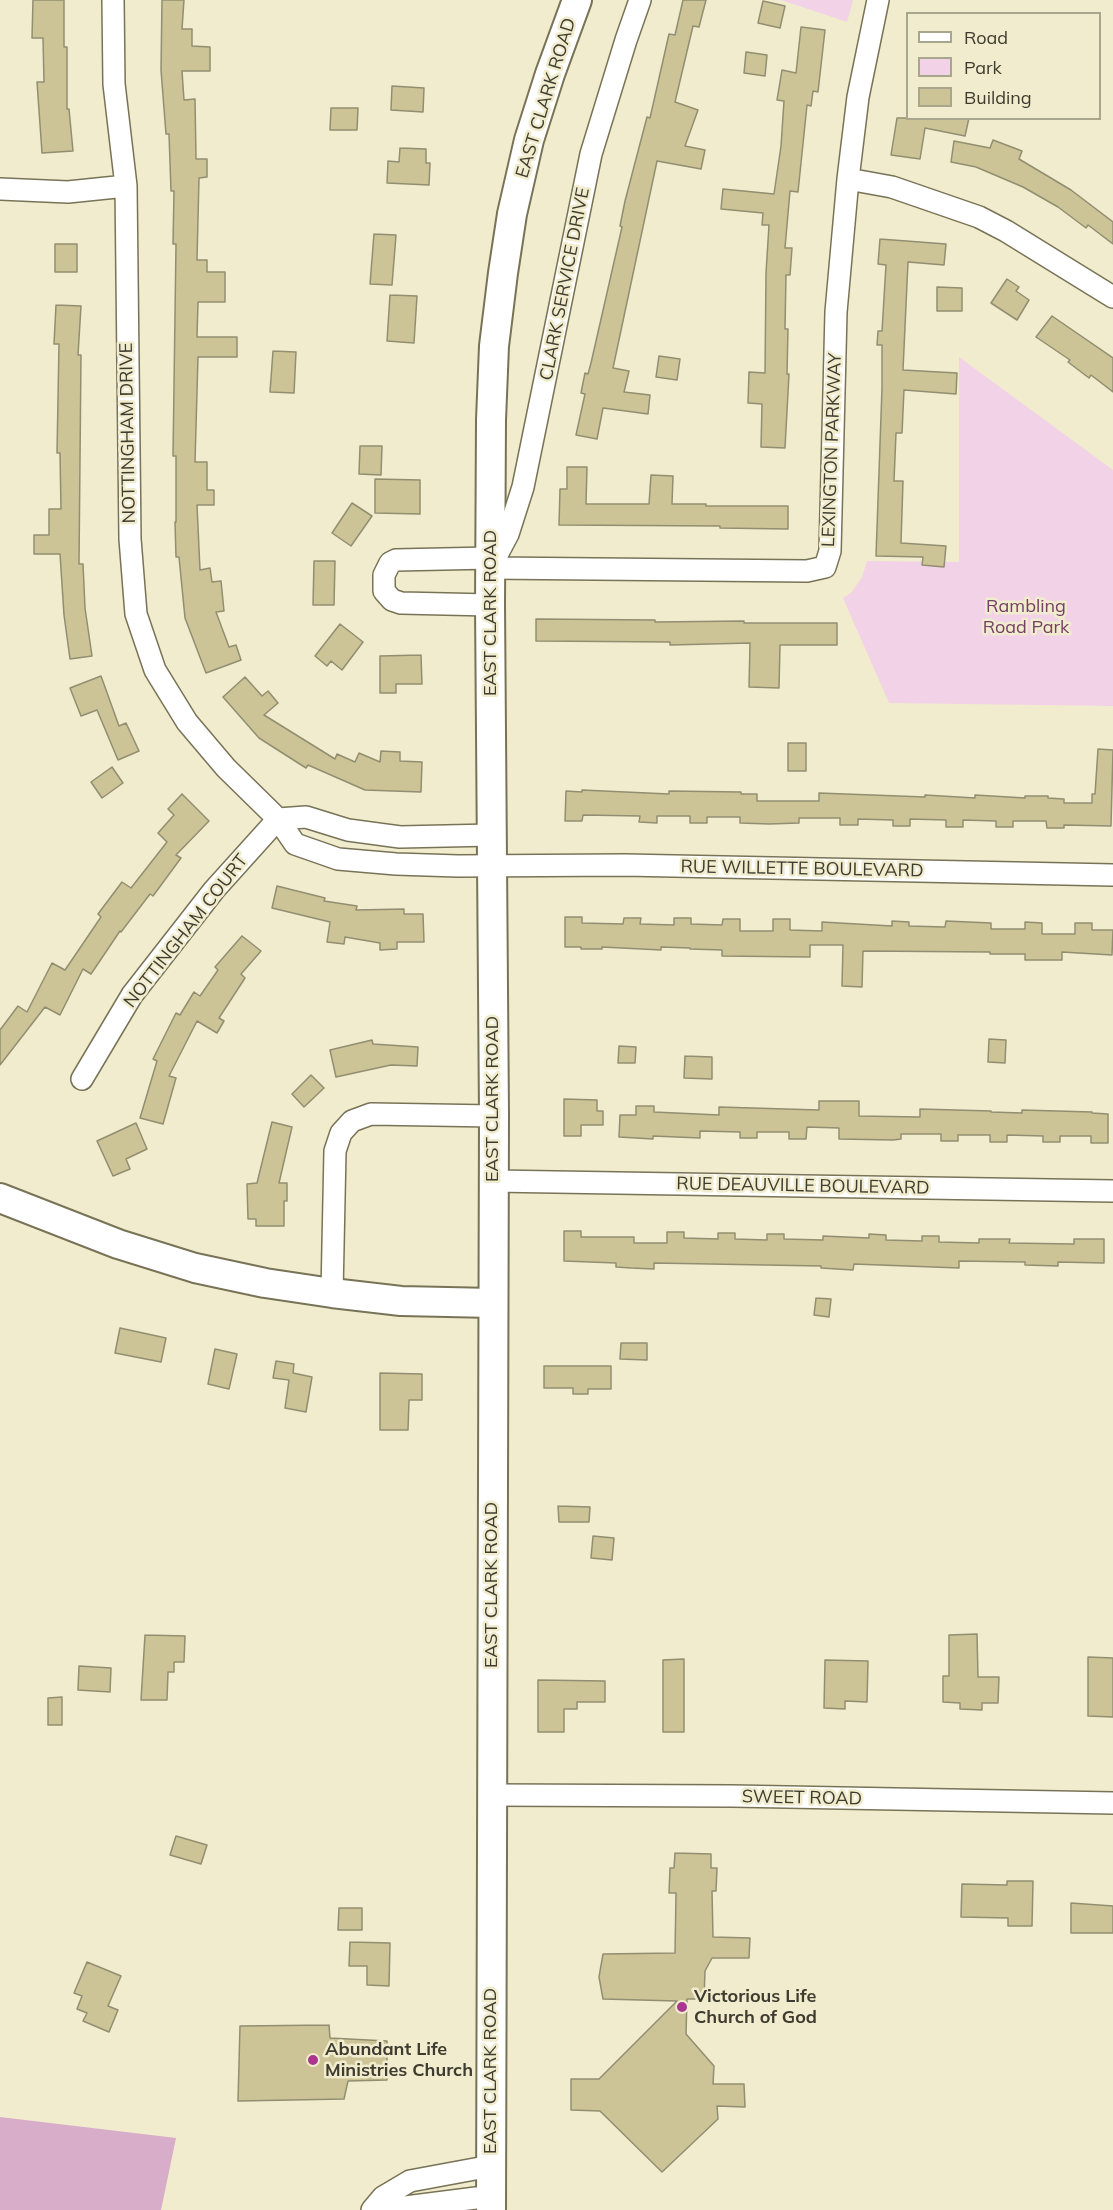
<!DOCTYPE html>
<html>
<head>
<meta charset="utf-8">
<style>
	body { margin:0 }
	#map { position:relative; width:1113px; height:2210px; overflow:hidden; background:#f1eccd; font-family:Mulish,sans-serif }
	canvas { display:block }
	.legend { position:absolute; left:906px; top:12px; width:195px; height:108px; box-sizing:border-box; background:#f1eccd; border:2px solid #a9a68e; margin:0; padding:8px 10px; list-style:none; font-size:18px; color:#3e3c30 }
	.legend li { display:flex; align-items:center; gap:12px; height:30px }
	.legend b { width:30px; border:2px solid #a9a68e }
</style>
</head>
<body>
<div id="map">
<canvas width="1113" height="2210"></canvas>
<ul class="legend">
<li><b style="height:8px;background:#fff"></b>Road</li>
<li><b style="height:16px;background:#f2d2e7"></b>Park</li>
<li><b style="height:16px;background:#ccc496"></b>Building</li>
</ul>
</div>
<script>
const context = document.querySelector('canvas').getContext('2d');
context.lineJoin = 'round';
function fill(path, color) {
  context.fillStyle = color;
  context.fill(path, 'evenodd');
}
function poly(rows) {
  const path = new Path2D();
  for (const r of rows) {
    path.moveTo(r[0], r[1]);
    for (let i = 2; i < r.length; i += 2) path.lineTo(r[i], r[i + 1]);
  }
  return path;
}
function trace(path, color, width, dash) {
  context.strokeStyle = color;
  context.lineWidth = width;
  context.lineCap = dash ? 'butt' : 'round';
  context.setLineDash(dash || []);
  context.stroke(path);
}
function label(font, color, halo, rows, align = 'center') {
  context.font = font + ' Mulish,sans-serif';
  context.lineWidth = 5;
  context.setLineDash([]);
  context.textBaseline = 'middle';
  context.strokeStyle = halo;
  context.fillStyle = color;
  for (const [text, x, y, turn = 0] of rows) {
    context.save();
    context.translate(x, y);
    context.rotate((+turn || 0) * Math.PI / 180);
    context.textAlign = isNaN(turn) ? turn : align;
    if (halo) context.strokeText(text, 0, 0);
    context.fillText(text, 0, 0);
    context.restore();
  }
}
fill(poly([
	[781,0,853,0,847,22],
	[959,357,1113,470,1113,706,889,703,843,598,851,593,862,577,867,561,959,562]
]), '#f2d2e7');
fill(poly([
	[0,2117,176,2138,161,2210,0,2210]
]), '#d7adc9');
const building = poly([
	[33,0,64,0,64,47,67,47,67,109,69,109,73,151,42,153,37,82,44,82,43,38,32,38,33,0],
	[162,0,184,0,182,29,192,29,192,46,210,47,210,71,182,71,184,100,195,99,196,159,207,159,207,177,199,178,197,260,207,260,207,272,225,272,225,302,198,302,197,337,237,337,237,357,198,357,195,462,207,462,207,490,214,490,214,505,197,505,200,570,210,568,212,582,221,581,224,611,216,612,229,647,236,645,241,660,206,673,185,618,179,557,176,557,175,522,176,522,176,456,173,456,176,244,173,244,174,191,171,191,169,134,166,134,161,70,162,0],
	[683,0,706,0,699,27,693,26,675,102,698,110,685,146,705,150,701,169,657,161,613,368,629,371,624,392,650,395,648,414,603,408,597,439,576,435,585,394,581,393,585,373,588,374,591,363,622,227,620,226,625,201,647,117,650,118,669,34,675,35,683,0],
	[763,1,785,6,780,28,758,23,763,1],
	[801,27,825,30,818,92,813,91,811,106,807,105,798,192,790,191,785,248,792,248,790,275,786,275,785,329,788,329,787,374,789,374,785,448,761,447,762,404,748,403,749,372,765,373,766,273,769,225,762,225,763,213,721,209,723,189,774,194,781,146,784,101,777,100,782,70,796,73,801,27],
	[746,52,767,55,765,76,744,73,746,52],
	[392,86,424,88,423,112,391,110,392,86],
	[331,108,358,108,357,130,330,130,331,108],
	[897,118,969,118,965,136,925,128,920,159,891,155,897,118],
	[993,140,1022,151,1019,159,1071,190,1113,222,1113,244,1088,225,1086,228,1058,207,1023,187,976,167,951,162,954,141,990,148,993,140],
	[400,148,426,149,426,163,430,163,429,185,387,183,388,161,399,162,400,148],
	[374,234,396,235,392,285,370,284,374,234],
	[880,239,946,244,944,265,908,262,903,370,957,373,956,394,904,390,902,433,896,433,894,481,903,481,901,543,946,546,944,567,922,565,923,557,876,556,882,388,882,345,877,345,878,331,882,331,886,265,878,264,880,239],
	[55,244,77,244,77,272,55,272,55,244],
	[1007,279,1019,287,1016,291,1029,300,1017,320,991,303,1007,279],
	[937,287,962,288,962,311,937,311,937,287],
	[390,295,417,296,414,343,387,341,390,295],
	[56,305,81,306,78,355,81,355,79,564,83,564,85,608,92,656,70,659,64,615,60,554,34,554,34,535,49,535,49,509,61,509,60,453,57,453,59,344,54,344,56,305],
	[1052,316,1113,358,1113,392,1091,375,1089,378,1068,362,1070,360,1036,337,1052,316],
	[273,351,296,352,294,393,270,392,273,351],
	[659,356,680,359,677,380,656,377,659,356],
	[360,446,382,446,381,475,359,474,360,446],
	[567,467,587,467,586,504,649,504,651,475,673,476,672,504,706,504,706,506,788,506,788,529,720,528,720,526,559,525,560,489,567,489,567,467],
	[375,479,420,480,420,514,375,513,375,479],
	[352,503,372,516,351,546,332,533,352,503],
	[314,561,335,561,334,605,313,605,314,561],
	[536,619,655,620,655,622,744,621,744,623,837,623,837,645,780,645,779,688,749,687,750,643,670,645,670,642,536,641,536,619],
	[340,624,363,642,342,670,331,661,327,666,315,656,340,624],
	[421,655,422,684,396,684,396,693,380,693,380,656,421,655],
	[101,676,119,726,126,723,139,751,118,760,97,710,81,716,70,688,101,676],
	[245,677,262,696,268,691,278,703,264,715,335,759,337,754,355,762,359,753,380,762,381,751,400,752,400,761,422,762,421,792,365,790,308,765,306,768,259,738,223,697,245,677],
	[788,743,806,743,806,771,788,771,788,743],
	[1098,749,1113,750,1111,826,1064,825,1064,828,1047,828,1046,821,1013,821,1013,827,996,827,996,821,963,820,963,827,946,827,946,820,910,819,910,826,893,826,893,820,858,819,858,825,840,825,840,818,799,818,799,823,769,824,740,823,740,817,707,817,707,823,690,823,690,816,657,816,657,823,639,822,640,816,583,815,582,821,565,821,566,791,582,792,582,790,669,794,669,791,741,792,741,794,757,794,757,801,819,801,819,793,925,797,925,795,975,798,975,795,1025,798,1025,796,1048,796,1048,798,1064,799,1064,803,1092,803,1092,794,1095,794,1098,749],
	[112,767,123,783,102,798,91,782,112,767],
	[182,794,209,821,176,855,181,858,153,896,150,894,121,932,120,931,91,974,83,969,60,1015,45,1007,0,1065,0,1030,18,1006,27,1012,52,963,65,970,101,917,98,914,122,882,131,888,167,842,158,833,174,815,168,809,182,794],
	[277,886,325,898,324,901,357,906,356,910,404,909,404,914,423,914,424,942,397,942,397,949,380,950,380,943,345,937,344,944,327,942,330,922,272,908,277,886],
	[565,917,582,917,582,923,623,924,624,918,641,918,640,924,674,925,674,918,691,918,691,924,722,925,723,919,740,919,740,931,773,931,773,919,790,919,790,930,822,931,822,922,892,926,892,921,909,922,909,926,945,927,946,921,991,923,991,929,1025,929,1025,922,1042,923,1042,934,1075,934,1075,923,1092,923,1092,930,1113,930,1112,955,1062,952,1062,960,1025,960,1025,954,990,954,990,952,863,951,862,987,842,986,843,945,810,945,810,957,722,956,722,950,690,949,690,948,661,947,661,950,602,947,602,949,581,949,581,947,565,947,565,917],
	[242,936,261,951,241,974,245,978,219,1018,224,1021,217,1033,197,1021,169,1076,176,1078,163,1124,140,1118,157,1061,153,1059,176,1013,180,1015,194,992,200,996,218,970,215,967,242,936],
	[989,1039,1006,1040,1005,1063,988,1062,989,1039],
	[372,1040,373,1044,418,1047,417,1066,391,1065,336,1077,330,1050,372,1040],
	[619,1046,636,1047,635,1063,618,1063,619,1046],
	[685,1056,712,1057,712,1079,684,1078,685,1056],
	[311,1075,324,1088,304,1107,292,1094,311,1075],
	[564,1099,597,1100,597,1111,603,1111,603,1125,581,1125,581,1136,564,1136,564,1099],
	[819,1101,859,1101,859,1116,920,1117,920,1109,991,1111,991,1112,1022,1113,1022,1110,1092,1112,1092,1113,1108,1114,1108,1143,1091,1143,1091,1136,1060,1136,1060,1142,1043,1142,1043,1136,1007,1135,1007,1142,990,1142,990,1135,958,1135,958,1141,941,1141,941,1134,901,1134,901,1139,893,1140,839,1139,839,1128,807,1127,806,1139,789,1139,789,1132,757,1132,757,1138,740,1138,740,1132,700,1131,700,1138,653,1136,653,1139,619,1137,620,1115,636,1115,636,1106,654,1106,654,1112,719,1115,719,1107,819,1110,819,1101],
	[272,1122,292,1127,279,1183,287,1183,287,1201,284,1201,284,1226,256,1226,256,1219,248,1219,247,1184,257,1183,272,1122],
	[136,1123,147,1149,126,1159,130,1169,113,1176,97,1141,136,1123],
	[564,1231,581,1231,581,1237,634,1237,634,1243,667,1243,667,1232,684,1232,684,1238,718,1239,718,1233,735,1233,735,1239,767,1240,767,1234,784,1234,784,1239,823,1240,823,1236,869,1238,869,1234,886,1235,886,1240,922,1241,922,1236,939,1236,939,1242,979,1243,979,1239,1010,1239,1009,1243,1074,1244,1074,1239,1104,1239,1104,1263,1058,1262,1058,1266,1025,1265,1025,1262,959,1261,959,1268,854,1264,853,1270,821,1268,821,1266,654,1263,654,1269,631,1268,616,1267,616,1263,564,1261,564,1231],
	[816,1298,831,1299,829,1317,814,1315,816,1298],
	[120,1328,166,1338,161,1362,115,1353,120,1328],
	[621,1343,647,1343,647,1360,620,1359,621,1343],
	[215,1349,237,1354,229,1389,208,1384,215,1349],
	[276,1361,294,1364,293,1373,312,1377,306,1412,285,1408,289,1380,273,1378,276,1361],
	[544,1366,611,1366,611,1389,588,1389,588,1394,573,1394,573,1388,544,1388,544,1366],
	[380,1373,422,1374,422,1400,409,1400,408,1430,380,1430,380,1373],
	[558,1506,590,1507,589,1522,559,1522,558,1506],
	[593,1536,614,1538,612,1560,591,1558,593,1536],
	[977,1634,978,1677,999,1677,998,1703,982,1703,982,1710,960,1709,960,1703,943,1702,943,1676,949,1676,949,1635,977,1634],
	[145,1635,185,1636,184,1662,174,1662,174,1672,168,1672,167,1700,141,1700,145,1635],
	[1088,1657,1113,1658,1113,1717,1088,1716,1088,1657],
	[684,1659,684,1732,663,1732,663,1660,684,1659],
	[825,1660,868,1661,867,1702,845,1701,845,1709,824,1708,825,1660],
	[79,1666,111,1668,110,1692,78,1690,79,1666],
	[538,1680,605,1681,605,1702,577,1702,577,1709,564,1709,564,1732,538,1732,538,1680],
	[62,1697,62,1725,48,1725,48,1698,62,1697],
	[176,1836,207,1845,201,1864,170,1855,176,1836],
	[675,1853,711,1854,711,1868,717,1868,716,1891,712,1891,713,1937,750,1938,749,1958,712,1958,705,1971,704,1999,687,1999,686,2034,714,2066,713,2084,744,2084,745,2107,717,2106,718,2119,662,2172,600,2111,571,2110,571,2079,599,2079,677,2001,603,1999,599,1977,603,1954,675,1953,676,1893,669,1893,670,1868,674,1868,675,1853],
	[1007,1881,1033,1881,1032,1926,1008,1926,1008,1918,961,1917,962,1884,1007,1885,1007,1881],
	[1071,1903,1113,1906,1113,1933,1071,1933,1071,1903],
	[339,1908,362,1908,362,1930,338,1930,339,1908],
	[350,1942,390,1943,389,1986,367,1985,367,1966,349,1966,350,1942],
	[87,1962,121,1976,108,2006,118,2010,109,2032,83,2021,87,2013,77,2009,82,1996,74,1993,87,1962],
	[329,2025,330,2038,387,2041,387,2080,348,2081,344,2099,238,2101,240,2026,329,2025]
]);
fill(building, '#ccc496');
trace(building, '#928e71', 1.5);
const street = poly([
	[113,0,114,84,126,186,130,539,136,614,155,670,187,722,226,768,278,819,295,844,338,859,396,864,458,866,625,865,1113,875],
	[640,0,626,40,591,154,523,487,508,534,490,568,807,571,825,567,830,551,836,312,848,179,858,97,878,0],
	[848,179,892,187,979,217,1006,231,1113,297],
	[0,189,68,192,126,186],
	[490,605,401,603,392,600,384,591,384,575,390,563,396,560,490,558],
	[278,819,306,817,348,830,400,837,492,835],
	[82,1079,132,995,214,890,278,819],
	[493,1181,1113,1191],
	[332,1293,335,1151,341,1133,352,1121,371,1114,494,1116],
	[491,1795,732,1796,1113,1803],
	[372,2210,383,2197,410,2181,491,2166],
	[382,2210,476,2198,491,2198]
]);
const secondary = poly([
	[0,1198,118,1244,195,1268,265,1283,332,1293,401,1301,493,1303],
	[491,2210,494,1116,490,605,491,420,494,346,503,273,512,214,529,140,550,74,577,0]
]);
trace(street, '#787357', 24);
trace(secondary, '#787357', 32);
trace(street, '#fff', 21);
trace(secondary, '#fff', 28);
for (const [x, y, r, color] of [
	[682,2007,6,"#ab368f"],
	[313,2060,6,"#ab368f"]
]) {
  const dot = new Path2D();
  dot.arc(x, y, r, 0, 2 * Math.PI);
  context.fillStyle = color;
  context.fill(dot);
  trace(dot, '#f1eccd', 2);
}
label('18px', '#3e3c30', '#f1eccd', [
	["EAST CLARK ROAD",546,98,-73],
	["CLARK SERVICE DRIVE",565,284,-79],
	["NOTTINGHAM DRIVE",128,433,-91],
	["LEXINGTON PARKWAY",832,450,-88],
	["EAST CLARK ROAD",491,613,-90],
	["RUE WILLETTE BOULEVARD",802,869,1],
	["NOTTINGHAM COURT",186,931,-52],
	["EAST CLARK ROAD",493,1099,-90],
	["RUE DEAUVILLE BOULEVARD",803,1186,1],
	["EAST CLARK ROAD",492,1585,-90],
	["SWEET ROAD",802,1798,1],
	["EAST CLARK ROAD",491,2071,-90]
]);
label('18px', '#753f66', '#f1eccd', [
	["Rambling",1026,607],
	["Road Park",1026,628]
]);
label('bold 18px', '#3e3c30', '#f1eccd', [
	["Victorious Life",694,1997],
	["Church of God",694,2018],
	["Abundant Life",325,2050],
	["Ministries Church",325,2071]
], 'left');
</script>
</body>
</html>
